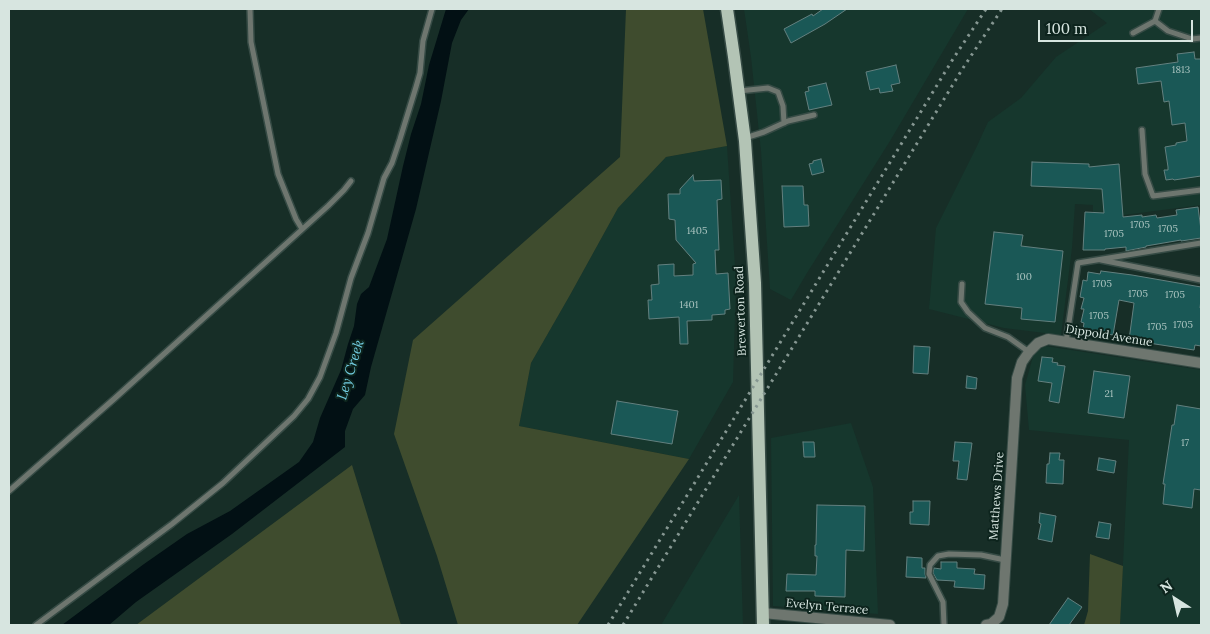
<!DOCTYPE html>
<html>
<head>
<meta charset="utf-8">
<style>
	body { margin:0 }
	#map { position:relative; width:1210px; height:634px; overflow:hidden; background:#172e27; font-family:Lora,serif }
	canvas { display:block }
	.frame { position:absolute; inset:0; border:10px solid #d7e5e0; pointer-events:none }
	.north { position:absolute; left:1150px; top:574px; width:50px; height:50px; -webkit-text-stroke:4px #0d241d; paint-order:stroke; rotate:325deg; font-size:14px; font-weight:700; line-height:20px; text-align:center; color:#d7e5e0 }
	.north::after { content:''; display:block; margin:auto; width:18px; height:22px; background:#d7e5e0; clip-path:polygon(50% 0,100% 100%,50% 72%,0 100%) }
	.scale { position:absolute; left:1038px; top:20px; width:155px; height:22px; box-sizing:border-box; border:2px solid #d7e5e0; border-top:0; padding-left:6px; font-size:15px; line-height:18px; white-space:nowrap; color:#d7e5e0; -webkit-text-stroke:4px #0d241d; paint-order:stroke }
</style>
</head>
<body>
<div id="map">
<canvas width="1210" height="634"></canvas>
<div class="frame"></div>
<div class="north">N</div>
<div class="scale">100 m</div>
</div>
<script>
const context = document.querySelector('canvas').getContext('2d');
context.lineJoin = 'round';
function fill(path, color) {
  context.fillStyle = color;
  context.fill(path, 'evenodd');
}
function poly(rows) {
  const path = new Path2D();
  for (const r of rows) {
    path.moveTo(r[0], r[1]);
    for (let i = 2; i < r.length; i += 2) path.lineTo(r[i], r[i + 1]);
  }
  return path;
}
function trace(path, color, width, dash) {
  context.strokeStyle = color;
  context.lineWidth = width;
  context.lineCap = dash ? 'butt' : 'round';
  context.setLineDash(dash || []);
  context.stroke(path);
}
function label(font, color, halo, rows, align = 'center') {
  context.font = font + ' Lora,serif';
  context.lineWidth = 4;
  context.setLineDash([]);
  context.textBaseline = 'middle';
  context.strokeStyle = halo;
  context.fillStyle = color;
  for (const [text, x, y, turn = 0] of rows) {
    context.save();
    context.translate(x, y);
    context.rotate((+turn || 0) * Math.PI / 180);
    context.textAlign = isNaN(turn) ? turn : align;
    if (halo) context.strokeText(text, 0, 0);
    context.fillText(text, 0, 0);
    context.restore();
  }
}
fill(poly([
	[744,9,968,9,890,141,807,273,791,300,770,289,761,151,751,57],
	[1089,9,1201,9,1201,205,1093,219,1093,205,1075,204,1072,248,1061,335,1004,328,929,309,936,228,977,146,988,122,1021,98,1056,57,1107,23],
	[727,146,736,281,733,382,689,459,519,426,531,363,570,295,618,208,666,157],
	[1045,346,1201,370,1201,625,1120,625,1129,440,1029,430,1025,385,1034,353],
	[851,423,873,487,878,614,773,606,771,438],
	[739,495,743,625,660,625,661,625]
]), '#16372d');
fill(poly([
	[626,9,703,9,727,146,666,157,618,208,570,295,531,363,519,426,689,459,577,625,458,625,437,556,394,434,413,340,620,157],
	[352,465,401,625,136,625],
	[1090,554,1123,566,1120,625,1084,625,1088,611]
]), '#3f4c2e');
fill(poly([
	[446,9,469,9,461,20,452,43,441,101,416,209,371,367,365,395,353,409,345,431,345,447,232,534,136,602,109,625,62,625,144,564,187,534,230,511,299,462,313,442,320,418,341,370,348,344,354,326,357,304,361,294,369,287,387,239,403,166,411,134,421,104,429,65]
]), '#021014');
const building = poly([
	[823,9,847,9,825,24,791,43,784,29,812,14,813,16,823,9],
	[1194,52,1195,59,1201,59,1201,176,1174,180,1173,179,1166,180,1164,170,1168,170,1168,167,1165,147,1176,145,1176,143,1187,141,1185,123,1172,125,1169,101,1164,102,1161,81,1138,84,1136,68,1178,62,1177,54,1194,52],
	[896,65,900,83,891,85,893,91,880,93,879,88,870,90,866,72,896,65],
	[826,83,832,105,809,110,805,92,809,91,808,87,826,83],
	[821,159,824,172,812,175,809,164,813,163,813,161,821,159],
	[1032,162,1089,164,1089,167,1119,164,1123,217,1142,215,1142,217,1156,215,1157,218,1177,215,1176,210,1198,207,1201,230,1201,238,1181,241,1181,240,1146,246,1146,247,1126,251,1126,247,1105,249,1105,250,1083,250,1085,212,1104,213,1102,189,1031,186,1032,162],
	[693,175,694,181,721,180,722,199,717,200,719,250,715,250,716,274,728,273,730,309,725,310,725,314,712,315,712,320,687,321,688,344,680,344,679,317,649,319,648,300,652,300,651,285,659,284,658,265,674,264,674,276,693,275,693,264,696,263,676,240,675,220,669,219,668,194,680,194,680,189,693,175],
	[782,186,803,186,804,205,808,205,809,226,784,227,782,186],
	[994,232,1023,235,1021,246,1063,251,1055,322,1021,319,1022,308,985,304,994,232],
	[1101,271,1132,275,1201,287,1201,299,1200,308,1201,308,1201,346,1195,345,1194,350,1129,340,1134,303,1119,300,1113,335,1083,329,1084,323,1081,322,1084,309,1081,309,1084,298,1080,297,1083,280,1087,281,1088,272,1100,274,1101,271],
	[914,346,930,347,928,374,913,373,914,346],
	[1042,357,1053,358,1052,362,1058,363,1057,365,1065,366,1059,403,1049,401,1052,383,1038,381,1042,357],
	[1094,371,1130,376,1124,418,1088,413,1094,371],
	[967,376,977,378,976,389,966,388,967,376],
	[617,401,678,411,672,444,611,434,617,401],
	[1177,405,1201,409,1201,490,1194,489,1192,508,1163,504,1165,484,1163,484,1172,425,1174,425,1177,405],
	[803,442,814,442,815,457,804,457,803,442],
	[955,442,972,443,967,480,957,479,959,461,953,461,955,442],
	[1050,453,1060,453,1059,460,1064,460,1063,484,1046,483,1047,464,1049,464,1050,453],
	[1099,458,1116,461,1114,473,1097,470,1099,458],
	[913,501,930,501,929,525,910,524,910,512,913,512,913,501],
	[817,505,865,506,864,551,846,550,845,597,815,596,815,591,786,591,787,574,816,575,817,556,815,556,815,545,816,545,817,505],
	[1040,513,1056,516,1052,542,1038,539,1041,524,1039,523,1040,513],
	[1099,522,1111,524,1109,539,1096,537,1099,522],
	[907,557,922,558,922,568,925,568,925,574,926,578,906,577,907,557],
	[941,562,957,562,957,568,975,569,974,574,985,575,984,589,954,587,955,581,937,580,933,573,934,568,941,569,941,562],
	[1068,598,1082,607,1069,625,1049,625,1068,598]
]);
fill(building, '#1a5856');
trace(building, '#63807f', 1);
const lane = poly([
	[250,9,251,42,278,174,296,219,302,229],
	[1155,21,1159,9],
	[1133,33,1155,21,1168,31,1192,39,1201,38],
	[739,91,768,88,778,92,783,106,784,123],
	[1142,130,1145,174,1153,196,1201,190],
	[745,138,764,132,788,121,814,115],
	[1101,260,1201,280],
	[962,284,961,302,968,312,985,328,1008,337,1029,352],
	[1066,342,1078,263,1201,243],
	[9,491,114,399,328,206,344,190,351,181],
	[36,625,172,524,223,483,294,416,308,399,320,377,336,333,351,278,368,233,384,178,392,163,400,139,416,87,420,73,423,41,432,9],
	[944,625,943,602,929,574,930,565,938,556,949,554,981,555,1005,560]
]);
const street = poly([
	[763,613,890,625],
	[986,625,991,624,999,617,1003,604,1017,378,1022,362,1029,352,1038,343,1048,339,1201,363]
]);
const primary = poly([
	[727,9,734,57,745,141,755,283,763,625]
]);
trace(lane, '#364b45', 8);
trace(street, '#364b45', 12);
trace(primary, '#364b45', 15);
trace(lane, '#6e766f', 5);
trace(street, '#6e766f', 10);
trace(primary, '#b3c4b5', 12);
trace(poly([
	[608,625,953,59,986,9],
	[623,625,963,68,1002,9]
]), '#869792', 3, [2.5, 5]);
label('10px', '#a8c2be', null, [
	["1813",1181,70],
	["1705",1140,225],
	["1705",1168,229],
	["1405",697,231],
	["1705",1114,234],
	["100",1024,277],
	["1705",1102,284],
	["1705",1138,294],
	["1705",1175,295],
	["1401",689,305],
	["1705",1099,316],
	["1705",1183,325],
	["1705",1157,327],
	["21",1109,394],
	["17",1185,443]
]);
label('12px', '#d7e5e0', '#0d241d', [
	["Brewerton Road",741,311,-92],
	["Dippold Avenue",1109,336,9],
	["Matthews Drive",997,496,-86],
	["Evelyn Terrace",827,607,5]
]);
label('italic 14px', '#72cde2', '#0d241d', [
	["Ley Creek",351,370,-73]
]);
</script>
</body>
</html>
